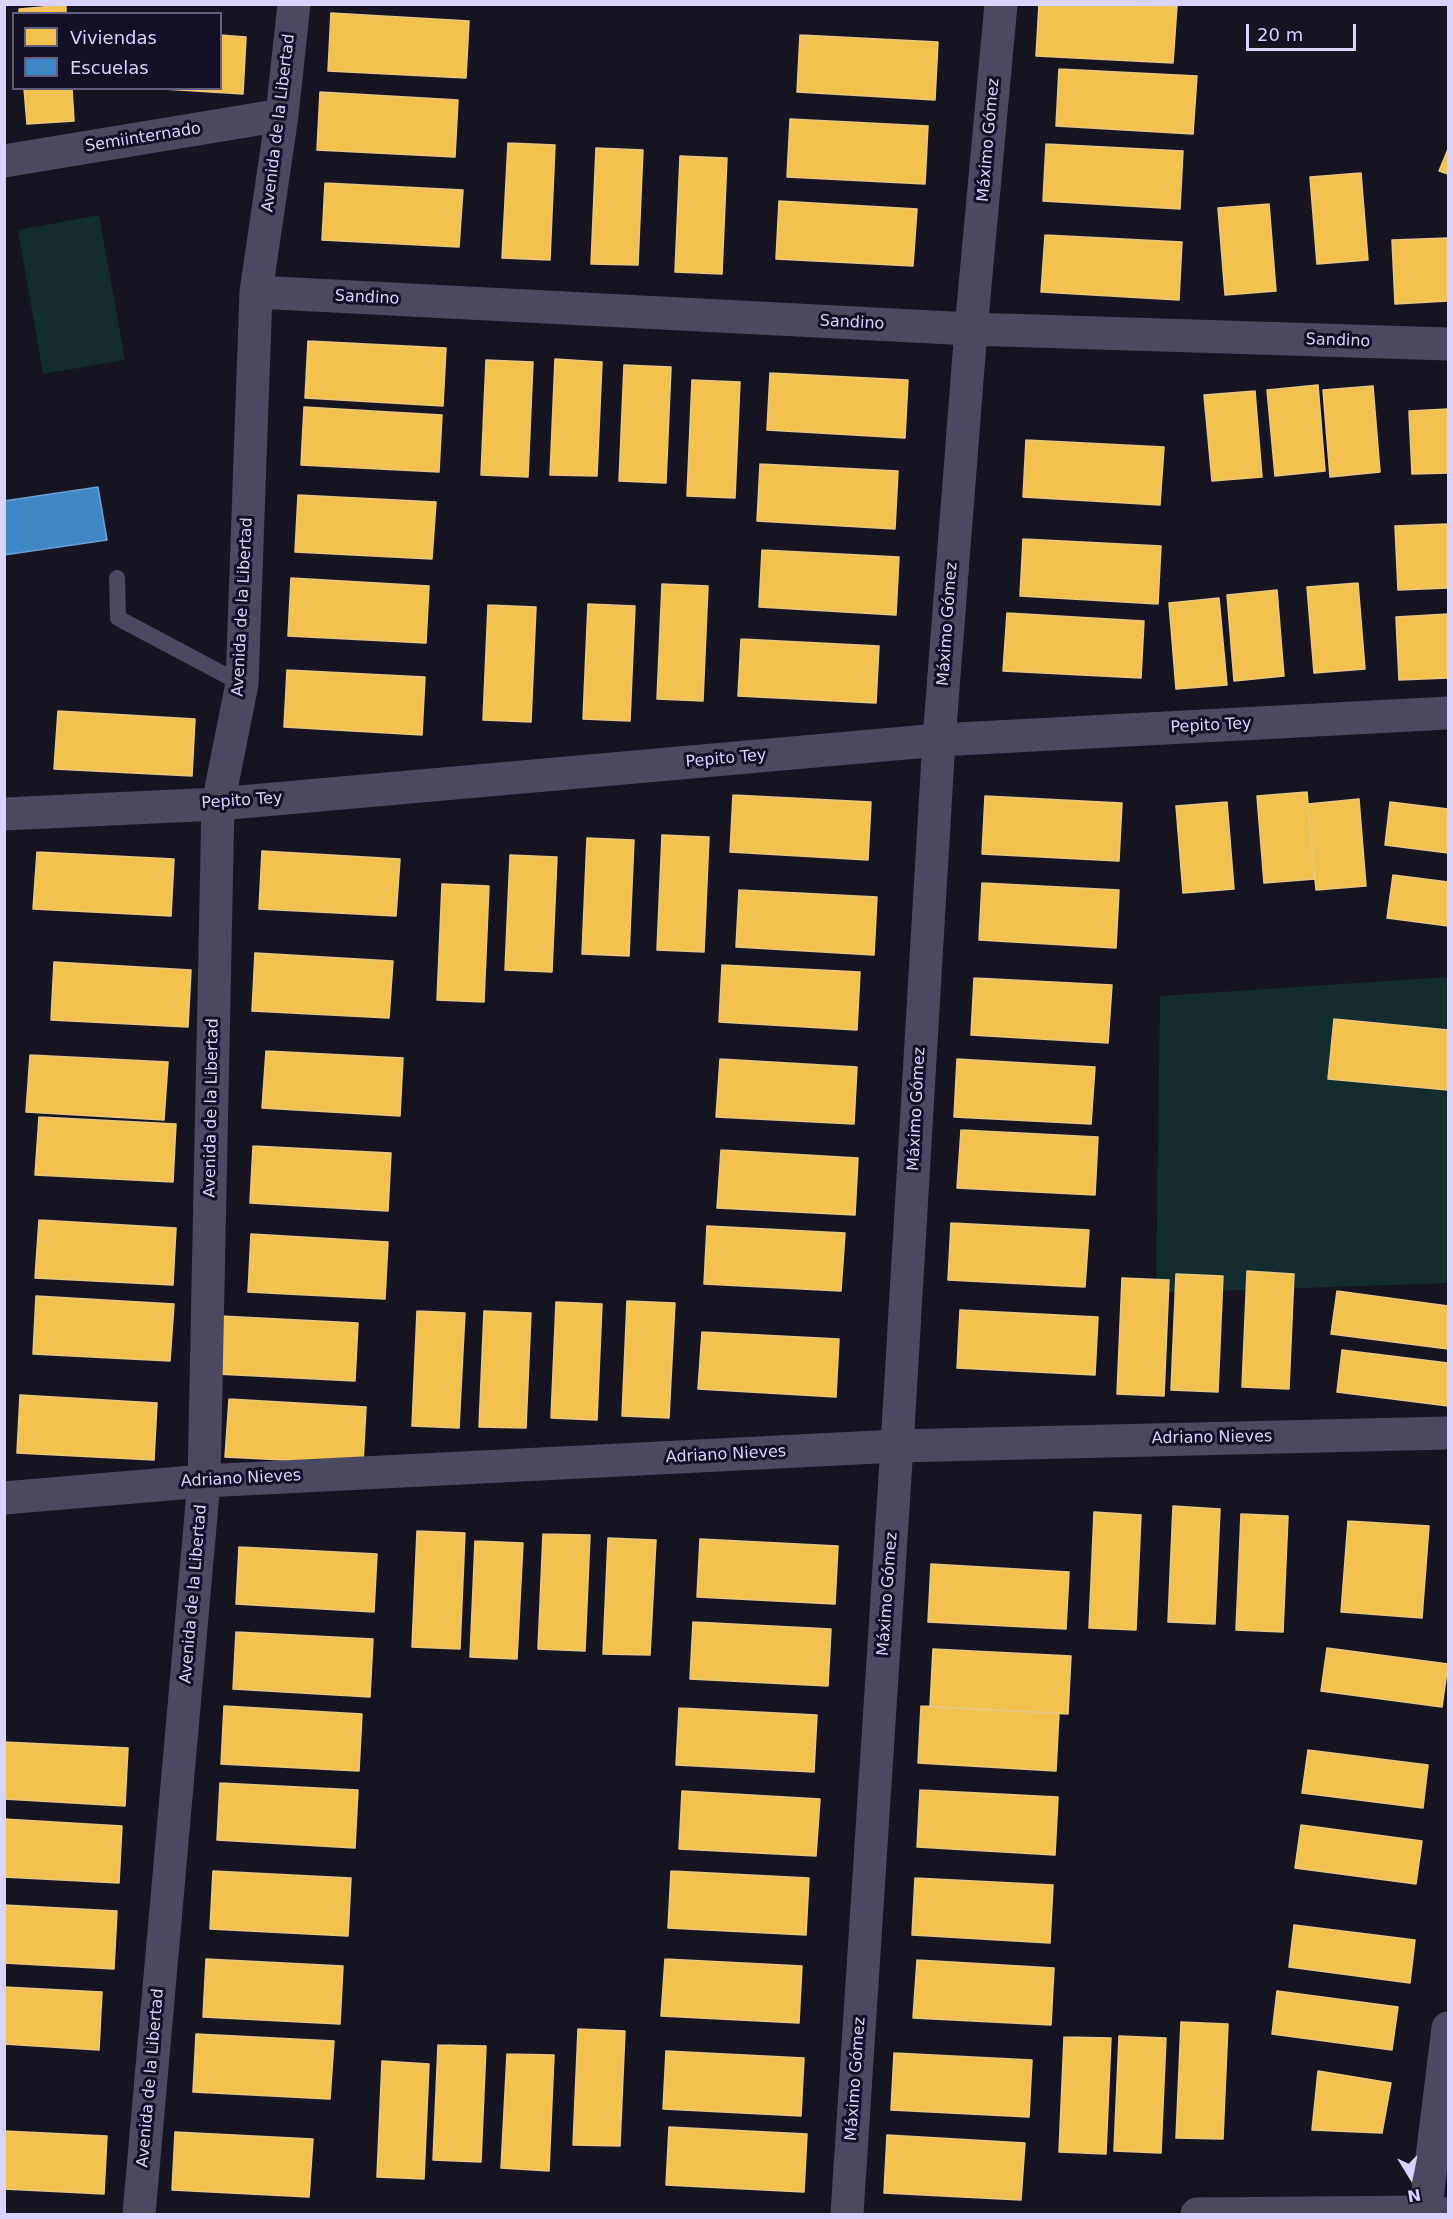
<!DOCTYPE html>
<html>
<head>
<meta charset="utf-8">
<style>
	body { margin:0 }
	#map { position:relative; width:1453px; height:2219px; overflow:hidden; background:#161421; font-family:"DejaVu Sans",sans-serif }
	canvas { display:block }
	.frame { position:absolute; inset:0; border:6px solid #d9d4ff; pointer-events:none }
	.legend { position:absolute; left:12px; top:12px; width:210px; height:78px; box-sizing:border-box; background:#130f26; border:2px solid #625e7d; margin:0; padding:8px 10px; list-style:none; font-size:18px; color:#d9d4ff }
	.legend li { display:flex; align-items:center; gap:12px; height:30px }
	.legend b { width:30px; border:2px solid #625e7d }
	.north { position:absolute; left:1381px; top:2147px; width:60px; height:60px; -webkit-text-stroke:4px #130f26; paint-order:stroke; rotate:170deg; font-size:16px; font-weight:700; line-height:24px; text-align:center; color:#d9d4ff }
	.north::after { content:''; display:block; margin:auto; width:21px; height:27px; background:#d9d4ff; clip-path:polygon(50% 0,100% 100%,50% 72%,0 100%) }
	.scale { position:absolute; left:1246px; top:24px; width:110px; height:27px; box-sizing:border-box; border:3px solid #d9d4ff; border-top:0; padding-left:8px; font-size:18px; line-height:21px; white-space:nowrap; color:#d9d4ff; -webkit-text-stroke:4px #130f26; paint-order:stroke }
</style>
</head>
<body>
<div id="map">
<canvas width="1453" height="2219"></canvas>
<div class="frame"></div>
<ul class="legend">
<li><b style="height:16px;background:#f2c14e"></b>Viviendas</li>
<li><b style="height:16px;background:#3f88c5"></b>Escuelas</li>
</ul>
<div class="north">N</div>
<div class="scale">20 m</div>
</div>
<script>
const context = document.querySelector('canvas').getContext('2d');
context.lineJoin = 'round';
function fill(path, color) {
  context.fillStyle = color;
  context.fill(path, 'evenodd');
}
function poly(rows) {
  const path = new Path2D();
  for (const r of rows) {
    path.moveTo(r[0], r[1]);
    for (let i = 2; i < r.length; i += 2) path.lineTo(r[i], r[i + 1]);
  }
  return path;
}
function trace(path, color, width, dash) {
  context.strokeStyle = color;
  context.lineWidth = width;
  context.lineCap = dash ? 'butt' : 'round';
  context.setLineDash(dash || []);
  context.stroke(path);
}
function label(font, color, halo, rows, align = 'center') {
  context.font = font + ' "DejaVu Sans",sans-serif';
  context.lineWidth = 6;
  context.setLineDash([]);
  context.textBaseline = 'middle';
  context.strokeStyle = halo;
  context.fillStyle = color;
  for (const [text, x, y, turn = 0] of rows) {
    context.save();
    context.translate(x, y);
    context.rotate((+turn || 0) * Math.PI / 180);
    context.textAlign = isNaN(turn) ? turn : align;
    if (halo) context.strokeText(text, 0, 0);
    context.fillText(text, 0, 0);
    context.restore();
  }
}
fill(poly([
	[99,215,125,360,43,374,18,230],
	[1448,977,1448,1030,1334,1020,1328,1079,1448,1090,1448,1283,1156,1293,1160,996]
]), '#132c2d');
const homes = poly([
	[1039,4,1177,6,1173,63,1036,56,1039,4],
	[66,5,66,14,19,14,19,9,66,5],
	[331,13,469,21,466,78,328,71,331,13],
	[220,35,246,37,243,94,148,88,220,88,220,35],
	[800,35,938,42,935,100,797,92,800,35],
	[1059,69,1197,76,1193,134,1056,126,1059,69],
	[24,88,72,88,74,121,27,124,24,88],
	[320,92,458,100,455,157,317,150,320,92],
	[790,119,928,126,925,184,787,177,790,119],
	[508,143,555,145,550,260,502,258,508,143],
	[1046,144,1183,151,1180,209,1043,201,1046,144],
	[596,148,643,150,638,265,591,264,596,148],
	[1448,149,1448,174,1439,171,1448,149],
	[680,156,727,158,722,274,675,272,680,156],
	[1361,173,1368,260,1317,264,1310,177,1361,173],
	[325,183,463,190,459,247,322,240,325,183],
	[779,201,917,209,913,266,776,259,779,201],
	[1269,204,1276,291,1225,295,1218,208,1269,204],
	[1045,235,1182,242,1179,300,1041,292,1045,235],
	[1448,238,1448,301,1395,304,1392,240,1448,238],
	[308,341,446,348,443,406,305,398,308,341],
	[555,359,602,362,597,476,550,475,555,359],
	[486,360,533,362,528,477,481,475,486,360],
	[624,365,671,367,666,483,619,481,624,365],
	[770,373,908,380,905,438,767,430,770,373],
	[692,380,740,382,735,498,687,496,692,380],
	[1318,385,1325,471,1275,476,1267,390,1318,385],
	[1373,386,1380,472,1330,477,1323,390,1373,386],
	[1255,391,1262,477,1212,481,1204,395,1255,391],
	[304,407,442,415,439,472,301,465,304,407],
	[1448,409,1448,473,1412,474,1409,411,1448,409],
	[1026,440,1164,447,1160,505,1023,497,1026,440],
	[760,464,898,471,895,529,757,521,760,464],
	[298,495,436,502,432,559,295,552,298,495],
	[1448,524,1448,588,1398,590,1395,526,1448,524],
	[1023,539,1161,546,1158,604,1020,596,1023,539],
	[762,550,899,557,896,615,759,607,762,550],
	[291,578,429,586,426,643,288,636,291,578],
	[1358,583,1365,669,1314,673,1307,587,1358,583],
	[662,584,708,586,703,701,657,699,662,584],
	[1277,590,1284,676,1234,681,1227,595,1277,590],
	[1219,598,1227,685,1176,689,1169,603,1219,598],
	[588,604,635,606,630,721,583,719,588,604],
	[488,605,536,607,531,722,483,720,488,605],
	[1007,613,1144,621,1141,678,1003,671,1007,613],
	[1448,614,1448,678,1399,680,1396,617,1448,614],
	[741,639,879,646,876,703,738,696,741,639],
	[287,670,425,677,422,735,284,727,287,670],
	[58,711,195,719,192,776,54,769,58,711],
	[1307,792,1315,879,1264,883,1257,796,1307,792],
	[733,795,871,802,868,860,730,852,733,795],
	[985,796,1122,803,1119,861,982,854,985,796],
	[1359,799,1366,886,1316,890,1308,804,1359,799],
	[1227,802,1234,889,1183,893,1176,806,1227,802],
	[1390,802,1448,809,1448,853,1385,845,1390,802],
	[662,835,709,837,704,952,657,950,662,835],
	[587,838,634,840,629,956,582,954,587,838],
	[262,851,400,859,396,916,259,909,262,851],
	[37,852,174,859,171,916,33,909,37,852],
	[510,855,557,857,552,972,505,970,510,855],
	[1393,875,1448,882,1448,926,1387,918,1393,875],
	[982,883,1119,890,1116,948,979,940,982,883],
	[442,884,489,886,484,1002,437,1000,442,884],
	[739,890,877,897,874,955,736,947,739,890],
	[255,953,393,961,389,1018,252,1011,255,953],
	[54,962,191,970,188,1027,51,1020,54,962],
	[722,965,860,972,857,1030,719,1022,722,965],
	[974,978,1112,985,1108,1043,971,1035,974,978],
	[1334,1019,1448,1030,1448,1090,1328,1079,1334,1019],
	[266,1051,403,1058,400,1116,262,1108,266,1051],
	[30,1055,168,1062,164,1120,26,1112,30,1055],
	[720,1059,857,1067,854,1124,716,1117,720,1059],
	[957,1059,1095,1067,1091,1124,954,1117,957,1059],
	[39,1117,176,1124,173,1182,35,1175,39,1117],
	[961,1130,1098,1137,1095,1195,957,1188,961,1130],
	[253,1146,391,1153,388,1211,250,1203,253,1146],
	[721,1150,858,1158,855,1215,717,1208,721,1150],
	[39,1220,176,1228,173,1285,35,1278,39,1220],
	[951,1223,1089,1230,1085,1287,948,1280,951,1223],
	[707,1226,845,1233,841,1291,704,1284,707,1226],
	[251,1234,388,1242,385,1299,248,1292,251,1234],
	[1247,1271,1294,1274,1289,1389,1242,1387,1247,1271],
	[1176,1274,1223,1276,1218,1392,1171,1390,1176,1274],
	[1122,1278,1169,1280,1164,1396,1117,1394,1122,1278],
	[1337,1291,1448,1306,1448,1349,1331,1334,1337,1291],
	[36,1296,174,1304,170,1361,33,1354,36,1296],
	[627,1301,675,1303,669,1418,622,1416,627,1301],
	[556,1302,602,1304,597,1420,551,1418,556,1302],
	[960,1310,1098,1317,1095,1375,957,1368,960,1310],
	[417,1311,465,1313,459,1428,412,1426,417,1311],
	[484,1311,531,1313,526,1428,479,1427,484,1311],
	[220,1316,358,1323,355,1381,217,1374,220,1316],
	[702,1332,839,1339,836,1397,698,1389,702,1332],
	[1342,1350,1448,1363,1448,1406,1337,1392,1342,1350],
	[20,1395,157,1403,154,1460,17,1453,20,1395],
	[229,1399,366,1407,363,1464,225,1457,229,1399],
	[1173,1506,1220,1509,1215,1624,1168,1622,1173,1506],
	[1094,1512,1141,1515,1136,1630,1089,1628,1094,1512],
	[1241,1514,1288,1516,1283,1632,1236,1630,1241,1514],
	[1348,1521,1429,1526,1422,1618,1341,1612,1348,1521],
	[417,1531,465,1533,460,1649,412,1647,417,1531],
	[543,1534,590,1535,585,1651,538,1649,543,1534],
	[608,1538,656,1540,650,1655,603,1654,608,1538],
	[700,1539,838,1546,835,1604,697,1597,700,1539],
	[475,1541,523,1543,517,1659,470,1657,475,1541],
	[239,1547,377,1554,374,1612,236,1604,239,1547],
	[931,1564,1069,1572,1066,1629,928,1622,931,1564],
	[693,1622,831,1629,828,1686,690,1679,693,1622],
	[236,1632,373,1639,370,1697,233,1689,236,1632],
	[1327,1648,1448,1664,1442,1707,1321,1691,1327,1648],
	[933,1649,1071,1656,1068,1714,930,1707,933,1649],
	[224,1706,362,1714,359,1771,221,1764,224,1706],
	[921,1706,1059,1713,1056,1771,918,1763,921,1706],
	[679,1708,817,1715,814,1772,676,1765,679,1708],
	[4,1742,128,1748,125,1806,4,1799,4,1742],
	[1308,1750,1428,1765,1423,1808,1302,1793,1308,1750],
	[220,1783,358,1790,355,1848,217,1840,220,1783],
	[920,1790,1058,1797,1055,1855,917,1847,920,1790],
	[682,1791,820,1799,816,1856,679,1849,682,1791],
	[4,1819,122,1826,119,1883,4,1877,4,1819],
	[1301,1825,1422,1841,1416,1884,1295,1868,1301,1825],
	[213,1871,351,1878,348,1936,210,1929,213,1871],
	[671,1871,809,1878,806,1935,668,1928,671,1871],
	[915,1878,1053,1885,1050,1943,912,1935,915,1878],
	[4,1905,117,1911,114,1969,4,1963,4,1905],
	[1294,1925,1415,1940,1410,1983,1289,1967,1294,1925],
	[206,1959,343,1966,340,2024,203,2017,206,1959],
	[665,1959,802,1966,799,2023,661,2016,665,1959],
	[917,1960,1054,1968,1051,2025,913,2018,917,1960],
	[4,1987,102,1992,99,2050,4,2044,4,1987],
	[1277,1991,1398,2007,1392,2050,1272,2034,1277,1991],
	[1181,2022,1228,2024,1223,2139,1176,2138,1181,2022],
	[578,2029,625,2031,620,2146,573,2145,578,2029],
	[196,2034,334,2041,330,2099,193,2092,196,2034],
	[1119,2036,1166,2038,1161,2153,1114,2151,1119,2036],
	[1064,2037,1111,2038,1106,2154,1059,2152,1064,2037],
	[438,2045,486,2046,481,2162,433,2160,438,2045],
	[666,2051,804,2058,801,2116,663,2109,666,2051],
	[894,2053,1032,2060,1029,2117,891,2110,894,2053],
	[507,2054,554,2055,549,2171,501,2168,507,2054],
	[382,2061,429,2064,424,2179,377,2177,382,2061],
	[1318,2071,1391,2083,1382,2133,1312,2130,1318,2071],
	[669,2127,807,2134,804,2192,666,2185,669,2127],
	[4,2131,107,2136,104,2194,4,2189,4,2131],
	[175,2132,313,2139,309,2197,172,2190,175,2132],
	[887,2135,1025,2143,1021,2200,884,2193,887,2135]
]);
fill(homes, '#f2c14e');
trace(homes, '#eac783', 1.5);
const schools = poly([
	[98,487,107,540,4,555,4,501,98,487]
]);
fill(schools, '#3f88c5');
trace(schools, '#6d9fd6', 1.5);
trace(poly([
	[117,578,118,618,242,684]
]), '#4a4962', 16);
trace(poly([
	[4,161,282,115],
	[256,292,971,329,1448,344],
	[4,814,218,804,939,740,1448,713],
	[4,1498,204,1481,897,1446,1448,1433],
	[139,2214,204,1481,218,804,242,684,256,292,282,115,294,4],
	[847,2214,897,1446,939,740,971,329,1001,4],
	[1197,2214,1425,2212,1447,2214],
	[1425,2214,1448,2028]
]), '#4a4962', 33);
label('16px', '#d9d4ff', '#130f26', [
	["Avenida de la Libertad",279,123,-83],
	["Semiinternado",143,138,-9],
	["Máximo Gómez",989,140,-85],
	["Sandino",367,298,3],
	["Sandino",852,323,3],
	["Sandino",1338,341,2],
	["Avenida de la Libertad",243,607,-87],
	["Máximo Gómez",948,624,-86],
	["Pepito Tey",1211,726,-3],
	["Pepito Tey",726,759,-5],
	["Pepito Tey",242,801,-4],
	["Avenida de la Libertad",212,1108,-89],
	["Máximo Gómez",917,1109,-87],
	["Adriano Nieves",1212,1438,-1],
	["Adriano Nieves",726,1455,-3],
	["Adriano Nieves",241,1479,-3],
	["Avenida de la Libertad",194,1594,-85],
	["Máximo Gómez",888,1594,-86],
	["Avenida de la Libertad",151,2078,-85],
	["Máximo Gómez",856,2079,-86]
]);
</script>
</body>
</html>
